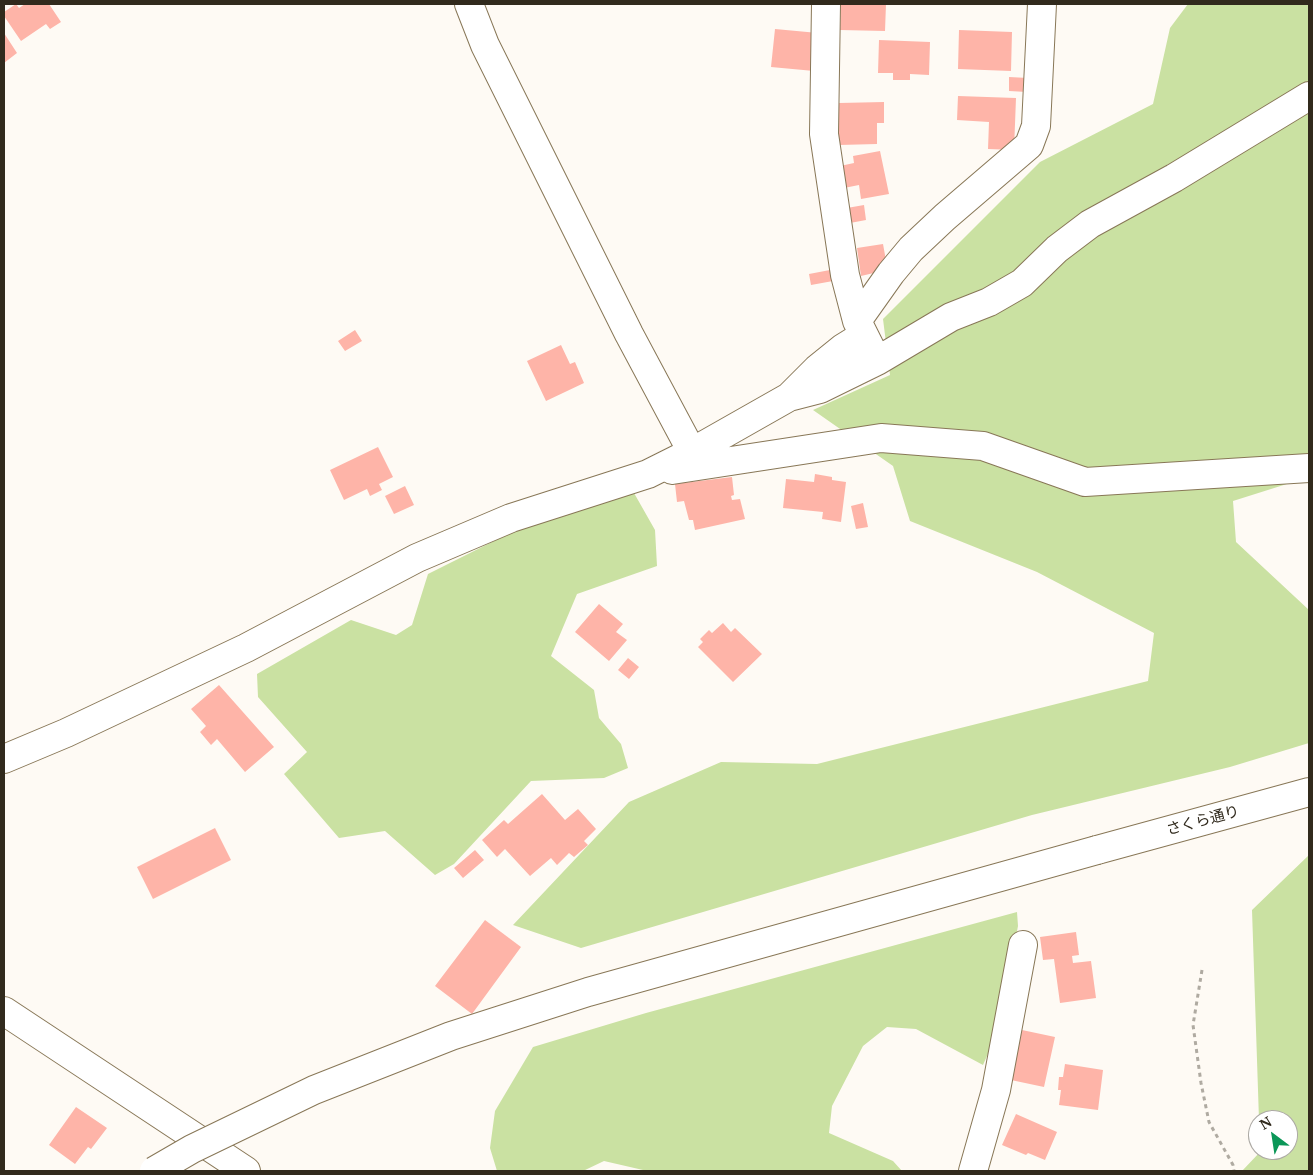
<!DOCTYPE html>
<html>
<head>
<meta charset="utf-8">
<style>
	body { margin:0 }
	#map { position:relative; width:1313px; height:1175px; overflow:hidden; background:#fefaf4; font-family:"Noto Serif",serif }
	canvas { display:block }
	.frame { position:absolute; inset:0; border:5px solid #312a1d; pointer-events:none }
	.north { position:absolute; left:1248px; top:1110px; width:50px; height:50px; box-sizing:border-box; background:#fff; border:1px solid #adaaa5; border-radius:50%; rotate:329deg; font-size:14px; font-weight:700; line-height:20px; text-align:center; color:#312a1d }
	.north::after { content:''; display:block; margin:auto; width:18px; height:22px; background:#0b9758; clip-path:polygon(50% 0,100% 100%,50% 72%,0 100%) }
</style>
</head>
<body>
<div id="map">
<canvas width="1313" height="1175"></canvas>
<div class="frame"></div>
<div class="north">N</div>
</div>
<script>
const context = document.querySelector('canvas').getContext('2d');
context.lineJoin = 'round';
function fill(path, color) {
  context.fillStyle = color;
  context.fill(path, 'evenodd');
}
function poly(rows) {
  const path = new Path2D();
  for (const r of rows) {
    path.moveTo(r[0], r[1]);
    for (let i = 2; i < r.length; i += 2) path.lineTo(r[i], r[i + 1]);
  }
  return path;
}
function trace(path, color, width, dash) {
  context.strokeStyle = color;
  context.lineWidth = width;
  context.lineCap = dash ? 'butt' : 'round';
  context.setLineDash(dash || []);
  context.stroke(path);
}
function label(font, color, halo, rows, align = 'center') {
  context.font = font + ' "Noto Serif","Noto Sans JP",serif';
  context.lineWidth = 4.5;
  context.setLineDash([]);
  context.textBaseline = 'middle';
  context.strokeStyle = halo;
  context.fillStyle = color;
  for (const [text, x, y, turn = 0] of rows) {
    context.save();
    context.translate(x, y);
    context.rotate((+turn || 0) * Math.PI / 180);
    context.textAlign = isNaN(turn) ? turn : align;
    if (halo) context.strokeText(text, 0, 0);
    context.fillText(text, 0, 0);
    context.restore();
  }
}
fill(poly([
	[1188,4,1309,4,1309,477,1233,501,1236,542,1309,610,1309,743,1230,767,1032,815,581,948,513,925,629,802,721,762,817,764,1148,681,1154,633,1037,572,910,521,893,466,813,410,890,375,883,319,1040,162,1153,104,1170,28],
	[634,493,655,530,657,566,577,594,551,656,594,690,599,718,621,744,628,768,604,778,531,781,454,864,435,875,385,831,339,838,284,774,307,752,258,697,257,674,351,620,396,635,412,625,428,574,518,529],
	[1309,855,1309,1171,1242,1171,1260,1152,1260,1150,1288,1150,1288,1120,1259,1120,1252,910],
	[1017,912,1018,926,998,1031,983,1065,916,1029,887,1027,863,1046,832,1106,829,1133,893,1161,902,1171,643,1170,604,1161,583,1171,497,1171,490,1148,495,1111,533,1047,646,1013]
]), '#cae1a2');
fill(poly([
	[16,4,19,8,25,4,49,4,61,22,50,29,46,24,21,41,4,16,4,12],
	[841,4,886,4,885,31,840,30],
	[775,29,818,33,814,71,771,67],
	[959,30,1012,32,1011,71,958,69],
	[4,33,17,53,4,63],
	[879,40,930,42,929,75,910,74,910,80,893,80,893,73,878,73],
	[1009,77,1028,78,1027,92,1009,91],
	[958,96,1016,98,1014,150,988,149,989,122,957,120],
	[884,102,884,123,877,123,877,144,839,145,839,103],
	[880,151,889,194,861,199,859,185,844,188,840,166,854,163,853,156],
	[864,205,866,220,850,223,847,208],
	[883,244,887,266,877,269,878,272,861,276,857,248],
	[830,270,833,281,811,285,809,274],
	[355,330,362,341,345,351,338,341],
	[561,345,570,364,575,362,584,383,546,401,527,361],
	[378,447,393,477,379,484,382,490,370,496,367,489,344,500,330,470],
	[815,474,832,477,832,480,846,482,841,522,822,519,823,512,783,508,786,479,814,482],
	[732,477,734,495,731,496,732,500,740,499,745,519,695,530,693,520,689,520,684,501,677,502,675,484],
	[405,486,414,505,394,514,385,496],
	[863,503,868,527,856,529,851,506],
	[599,604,623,624,616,632,627,640,609,661,575,632],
	[723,623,731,632,735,628,762,654,733,682,698,647,703,642,700,639,709,630,712,633],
	[628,658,639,667,629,679,618,670],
	[219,685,274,747,245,772,217,739,211,745,200,732,206,726,191,709],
	[542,794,565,820,578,809,596,829,584,841,588,845,574,857,569,853,557,865,551,858,530,876,505,849,497,857,482,840,504,820,508,824],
	[215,828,231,860,153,899,137,867],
	[475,850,484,860,463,878,454,868],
	[485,920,521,947,472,1014,435,986],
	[1076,932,1079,955,1072,956,1073,963,1091,961,1096,998,1060,1003,1054,959,1043,960,1040,937],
	[1022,1030,1055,1037,1044,1087,1011,1080],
	[1065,1064,1103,1070,1098,1110,1059,1105,1061,1090,1058,1090,1059,1077,1063,1077],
	[76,1107,107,1128,91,1149,88,1147,75,1164,49,1145],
	[1016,1114,1057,1132,1045,1160,1028,1153,1026,1155,1002,1145]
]), '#feb4a8');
const minor = poly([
	[469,4,485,45,629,334,692,452],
	[826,4,824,134,845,275,857,321,877,361],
	[857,321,891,273,911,249,945,217,1029,145,1036,126,1042,4],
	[790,396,817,369,843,348,864,335],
	[672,470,881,438,983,446,1085,482,1309,468],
	[4,759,66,733,246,648,417,558,511,518,648,474,692,452,789,397,820,389,877,361,951,317,989,302,1022,283,1057,249,1090,224,1174,178,1309,96],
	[4,1011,246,1171],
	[973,1171,996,1090,1023,945]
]);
const tertiary = poly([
	[1097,850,1309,792]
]);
trace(minor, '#887757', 30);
trace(tertiary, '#887757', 30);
trace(poly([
	[1202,970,1193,1025,1201,1083,1209,1122,1233,1165,1234,1171]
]), '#afaaa1', 3, [4, 4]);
trace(minor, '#fff', 28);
trace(tertiary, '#fff', 28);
const tertiaryBridge = poly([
	[154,1171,192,1149,314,1090,451,1036,588,992,1097,850]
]);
trace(tertiaryBridge, '#887757', 30, []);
trace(tertiaryBridge, '#fff', 28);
label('15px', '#312a1d', '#fff', [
	["さくら通り",1203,821,-15]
]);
</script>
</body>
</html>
